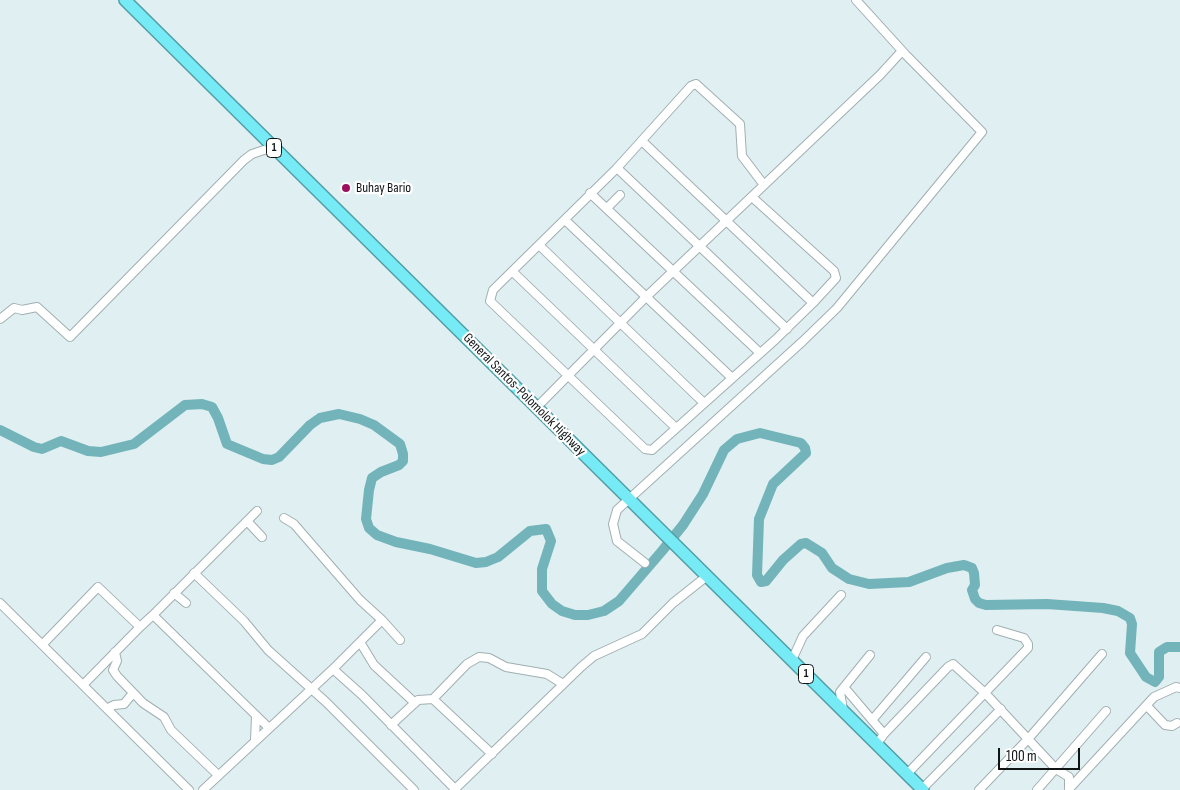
<!DOCTYPE html>
<html>
<head>
<meta charset="utf-8">
<style>
	body { margin:0 }
	#map { position:relative; width:1180px; height:790px; overflow:hidden; background:#e0eff1; font-family:"Sofia Sans Condensed",sans-serif }
	canvas { display:block }
	.scale { position:absolute; left:998px; top:748px; width:82px; height:22px; box-sizing:border-box; border:2px solid #0f1415; border-top:0; padding-left:6px; font-size:15px; line-height:18px; white-space:nowrap; color:#0f1415; -webkit-text-stroke:4px #fff; paint-order:stroke }
</style>
</head>
<body>
<div id="map">
<canvas width="1180" height="790"></canvas>
<div class="scale">100 m</div>
</div>
<script>
const context = document.querySelector('canvas').getContext('2d');
context.lineJoin = 'round';
function poly(rows) {
  const path = new Path2D();
  for (const r of rows) {
    path.moveTo(r[0], r[1]);
    for (let i = 2; i < r.length; i += 2) path.lineTo(r[i], r[i + 1]);
  }
  return path;
}
function trace(path, color, width, dash) {
  context.strokeStyle = color;
  context.lineWidth = width;
  context.lineCap = dash ? 'butt' : 'round';
  context.setLineDash(dash || []);
  context.stroke(path);
}
function label(font, color, halo, rows, align = 'center') {
  context.font = font + ' "Sofia Sans Condensed",sans-serif';
  context.lineWidth = 4.5;
  context.setLineDash([]);
  context.textBaseline = 'middle';
  context.strokeStyle = halo;
  context.fillStyle = color;
  for (const [text, x, y, turn = 0] of rows) {
    context.save();
    context.translate(x, y);
    context.rotate((+turn || 0) * Math.PI / 180);
    context.textAlign = isNaN(turn) ? turn : align;
    if (halo) context.strokeText(text, 0, 0);
    context.fillText(text, 0, 0);
    context.restore();
  }
}
trace(poly([
	[0,430,34,447,42,449,61,441,88,451,101,452,134,444,185,405,202,404,212,407,218,418,227,444,263,459,272,460,279,457,310,425,320,418,339,414,360,419,374,425,400,444,403,454,403,461,399,465,381,472,372,478,369,490,366,519,369,528,377,535,396,542,430,549,476,563,486,562,498,557,530,531,546,529,551,541,542,569,542,591,552,604,562,611,575,615,588,615,604,611,619,601,662,551,683,525,703,494,724,450,737,439,760,433,801,443,805,448,806,453,773,484,759,519,757,575,761,582,766,581,783,560,801,544,806,543,822,553,832,568,849,579,869,584,909,582,947,568,964,565,972,568,974,573,975,585,972,590,975,599,979,603,986,605,1047,604,1103,608,1118,611,1130,618,1132,624,1130,653,1146,677,1155,682,1159,677,1159,652,1167,647,1180,647]
]), '#72b4ba', 10);
const minor = poly([
	[643,142,813,303],
	[617,168,691,86,696,84,740,124,742,156,764,185],
	[590,193,760,353],
	[752,197,834,271,836,278,813,303,775,340,652,450,645,449,490,301,493,290,617,168,787,329],
	[607,208,620,195],
	[565,220,732,378],
	[540,246,704,403],
	[513,272,676,428],
	[0,319,14,308,22,310,37,307,70,337,244,160,252,154,273,147],
	[537,407,646,297,880,75,902,51],
	[284,518,294,524,360,600,382,620],
	[247,521,262,537],
	[645,563,617,541,613,524,617,510,803,341,837,308,982,132,906,55,856,0],
	[194,573,244,621,268,650,326,702,414,790],
	[174,593,186,603],
	[0,603,189,790],
	[153,615,257,511],
	[140,627,153,615,268,727],
	[360,642,374,665,415,703],
	[43,644,98,587,140,627,84,684],
	[115,652,117,661,113,670,117,676,143,703,164,717,171,730,218,775],
	[792,660,803,636,841,595],
	[333,669,382,620,400,640],
	[844,687,884,734,877,744],
	[433,699,467,664,479,657,489,658,506,667,547,674,563,684],
	[1147,706,1165,725,1172,726,1177,723],
	[108,708,114,705,124,704,133,693],
	[843,710,840,692,870,655],
	[873,719,926,657],
	[391,725,418,700,433,699,492,754],
	[884,734,948,667,953,664,985,693,1056,769,1069,777,1069,788],
	[255,740,256,716],
	[907,774,1028,648,1028,644,1024,638,997,630],
	[922,789,1001,709],
	[1069,789,1154,697,1176,687,1180,688],
	[203,790,333,669,362,695,455,789],
	[454,790,581,667,594,656,642,634,673,603,707,576],
	[979,790,1029,738,1102,654],
	[1037,790,1106,711]
]);
const highway = poly([
	[125,0,923,790]
]);
trace(minor, '#a0afb1', 10);
trace(highway, '#529fa7', 14);
trace(minor, '#fff', 8);
trace(highway, '#76eaf5', 11);
for (const [x, y, r, color] of [
	[346,188,5,"#9c105f"]
]) {
  const dot = new Path2D();
  dot.arc(x, y, r, 0, 2 * Math.PI);
  context.fillStyle = color;
  context.fill(dot);
  trace(dot, '#fff', 2);
}
for (const [x, y, w] of [
	[274,148,15],
	[806,674,15]
]) {
  const box = new Path2D();
  box.roundRect(x - w / 2, y - 9.5, w, 19, 4);
  context.fillStyle = '#fff';
  context.fill(box);
  trace(box, '#0f1415', 1);
}
label('bold 12px', '#0f1415', null, [
	["1",274,148],
	["1",806,674]
]);
label('14px', '#0f1415', '#fff', [
	["Buhay Bario",356,188]
], 'left');
label('14px', '#0f1415', '#fff', [
	["General Santos-Polomolok Highway",524,395,45]
]);
</script>
</body>
</html>
